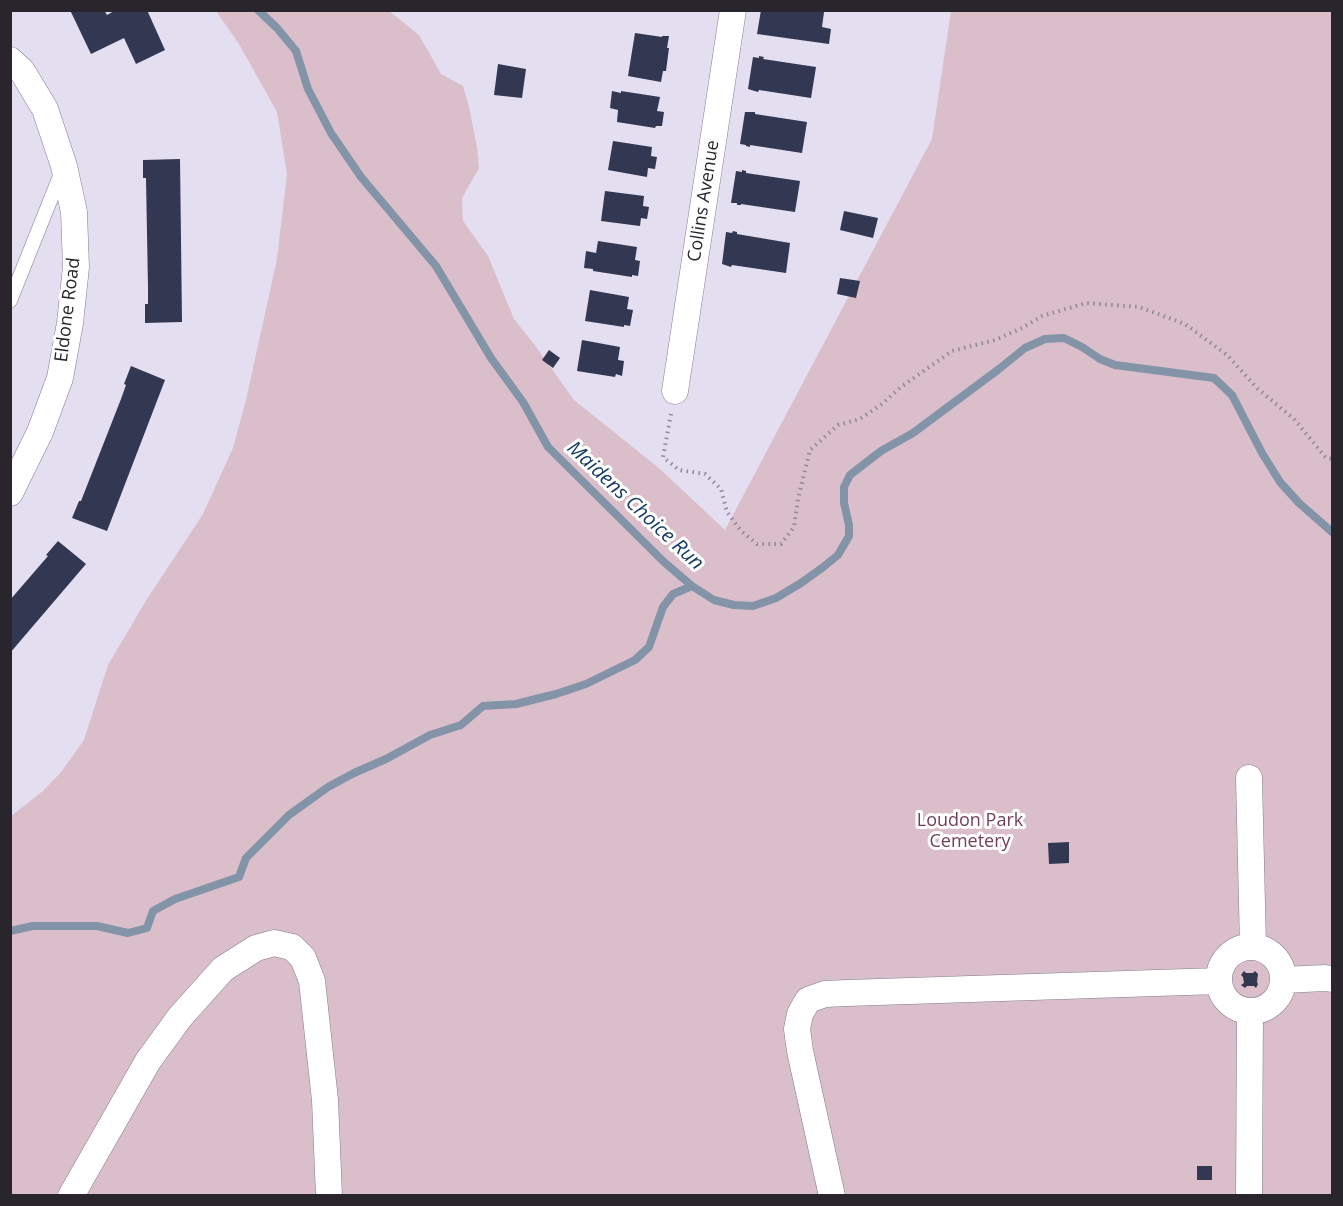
<!DOCTYPE html>
<html>
<head>
<meta charset="utf-8">
<style>
	body { margin:0 }
	#map { position:relative; width:1343px; height:1206px; overflow:hidden; background:#e4def1; font-family:"Open Sans",sans-serif }
	canvas { display:block }
	.frame { position:absolute; inset:0; border:12px solid #28252c; pointer-events:none }
</style>
</head>
<body>
<div id="map">
<canvas width="1343" height="1206"></canvas>
<div class="frame"></div>
</div>
<script>
const context = document.querySelector('canvas').getContext('2d');
context.lineJoin = 'round';
function fill(path, color) {
  context.fillStyle = color;
  context.fill(path, 'evenodd');
}
function poly(rows) {
  const path = new Path2D();
  for (const r of rows) {
    if (r.length === 3) {
      path.moveTo(r[0] + r[2], r[1]);
      path.arc(r[0], r[1], r[2], 0, 2 * Math.PI);
      continue;
    }
    path.moveTo(r[0], r[1]);
    for (let i = 2; i < r.length; i += 2) path.lineTo(r[i], r[i + 1]);
  }
  return path;
}
function trace(path, color, width, dash) {
  context.strokeStyle = color;
  context.lineWidth = width;
  context.lineCap = dash ? 'butt' : 'round';
  context.setLineDash(dash || []);
  context.stroke(path);
}
function label(font, color, halo, rows, align = 'center') {
  context.font = font + ' "Open Sans",sans-serif';
  context.lineWidth = 6;
  context.setLineDash([]);
  context.textBaseline = 'middle';
  context.strokeStyle = halo;
  context.fillStyle = color;
  for (const [text, x, y, turn = 0] of rows) {
    context.save();
    context.translate(x, y);
    context.rotate((+turn || 0) * Math.PI / 180);
    context.textAlign = isNaN(turn) ? turn : align;
    if (halo) context.strokeText(text, 0, 0);
    context.fillText(text, 0, 0);
    context.restore();
  }
}
fill(poly([
	[216,11,389,11,419,35,441,74,463,86,469,107,477,147,479,168,462,198,463,221,488,256,514,319,534,344,574,400,660,469,725,530,932,139,951,11,1332,11,1332,1195,11,1196,11,816,43,791,62,771,84,740,108,665,147,599,203,514,233,448,246,400,277,259,287,174,277,112,239,44]
]), '#dabeca');
trace(poly([
	[258,10,277,28,296,51,308,89,331,133,361,177,436,266,491,358,523,402,548,447,664,562,692,586,714,600,734,605,753,606,776,598,801,583,822,568,838,555,849,536,849,525,844,503,844,487,850,475,881,451,913,433,999,369,1025,348,1045,339,1064,338,1082,347,1100,359,1115,365,1214,378,1232,395,1262,453,1280,482,1299,503,1332,532],
	[10,931,33,926,97,926,128,933,147,928,153,911,175,899,239,877,246,858,289,815,328,787,354,773,386,759,430,735,461,725,483,706,516,704,556,694,586,684,635,660,649,647,663,607,673,594,692,586]
]), '#8394a9', 8);
fill(poly([
	[70,10,104,10,107,15,116,10,147,10,165,50,136,64,124,38,91,54],
	[761,10,824,12,822,27,831,29,829,44,757,34],
	[635,33,662,37,662,36,669,36,667,48,669,48,666,71,663,71,661,82,628,76],
	[759,56,764,57,763,59,816,67,811,98,759,90,758,92,748,89,753,57,759,58],
	[498,64,526,69,522,98,494,95],
	[612,91,621,93,621,91,660,97,657,111,664,112,662,126,656,126,655,128,617,122,618,110,610,108],
	[745,112,755,112,755,114,807,122,802,153,750,145,750,147,746,146,746,145,740,144],
	[613,141,652,147,651,156,657,157,655,169,648,168,647,177,608,170],
	[180,159,182,322,145,323,145,304,148,304,148,288,146,178,143,178,143,160],
	[742,170,746,171,746,173,800,181,795,212,741,204,741,205,737,205,737,203,731,203,736,171,742,172],
	[605,191,644,196,643,206,649,207,647,219,641,218,640,226,601,221],
	[844,211,878,218,873,238,840,230],
	[733,231,737,232,737,234,790,243,786,273,732,265,731,267,722,264,726,232,732,233],
	[598,241,637,247,635,260,640,261,638,276,632,275,632,277,593,271,593,269,584,268,586,251,596,253],
	[840,278,860,281,856,298,837,294],
	[590,290,629,297,627,309,633,310,630,326,624,325,624,327,585,321],
	[582,340,620,347,618,360,624,361,622,376,616,374,615,377,577,371],
	[549,350,560,358,553,368,542,360],
	[131,366,165,380,107,531,72,518,79,501,81,501,121,399,126,385,124,384],
	[58,541,86,564,10,653,10,600,48,556,46,555],
	[1069,842,1069,863,1049,864,1048,843],
	[1244,971,1246,973,1253,973,1255,971,1258,974,1257,982,1258,984,1256,988,1254,986,1247,986,1245,988,1241,985,1244,983,1243,977,1241,975],
	[1197,1166,1212,1166,1212,1180,1197,1180]
]), '#323752');
const lane = poly([
	[10,301,62,171]
]);
const street = poly([
	[10,60,22,71,45,109,64,166,74,212,76,267,70,323,60,378,40,432,10,493],
	[675,391,733,10],
	[1249,778,1253,946],
	[1251,979,32],
	[1283,980,1325,978,1332,979],
	[71,1196,148,1061,180,1017,223,969,256,948,274,943,292,947,303,958,312,981,325,1100,329,1196],
	[832,1196,800,1051,797,1029,800,1014,808,1000,825,994,847,993,1218,981],
	[1249,1196,1250,1011]
]);
trace(lane, '#827c8d', 15);
trace(street, '#827c8d', 27);
trace(poly([
	[671,414,663,457,679,470,705,474,721,489,727,512,741,531,757,544,781,544,794,527,798,499,810,450,838,425,860,419,882,404,901,387,952,351,995,340,1022,328,1042,316,1086,303,1139,307,1185,324,1227,355,1258,389,1294,419,1326,458,1332,459]
]), '#8d8996', 4, [1.5, 4.5]);
trace(lane, '#fff', 14);
trace(street, '#fff', 26);
label('18px', '#28252c', '#fff', [
	["Collins Avenue",704,201,-81],
	["Eldone Road",68,310,-83]
]);
label('18px', '#723f57', '#fff', [
	["Loudon Park",970,821],
	["Cemetery",970,842]
]);
label('italic 20px', '#173c62', '#fff', [
	["Maidens Choice Run",635,506,43]
]);
</script>
</body>
</html>
